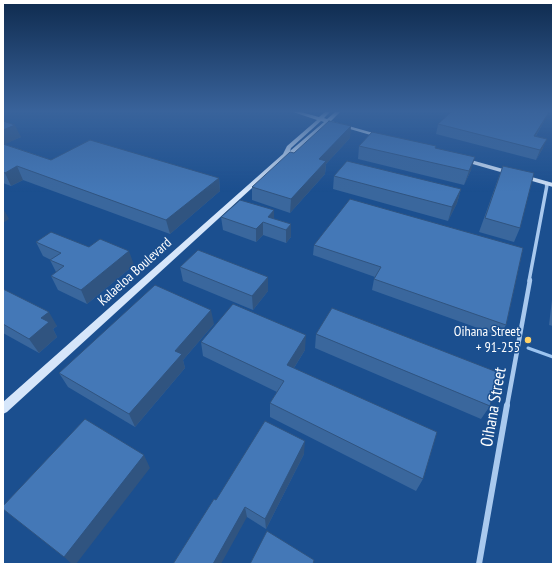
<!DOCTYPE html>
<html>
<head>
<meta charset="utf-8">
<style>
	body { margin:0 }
	#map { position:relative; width:556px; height:567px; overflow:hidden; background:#1b4f8f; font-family:"PT Sans Narrow",sans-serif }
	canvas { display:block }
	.frame { position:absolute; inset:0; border:4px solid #fff; pointer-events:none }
</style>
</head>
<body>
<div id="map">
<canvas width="556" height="567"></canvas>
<div class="frame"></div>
</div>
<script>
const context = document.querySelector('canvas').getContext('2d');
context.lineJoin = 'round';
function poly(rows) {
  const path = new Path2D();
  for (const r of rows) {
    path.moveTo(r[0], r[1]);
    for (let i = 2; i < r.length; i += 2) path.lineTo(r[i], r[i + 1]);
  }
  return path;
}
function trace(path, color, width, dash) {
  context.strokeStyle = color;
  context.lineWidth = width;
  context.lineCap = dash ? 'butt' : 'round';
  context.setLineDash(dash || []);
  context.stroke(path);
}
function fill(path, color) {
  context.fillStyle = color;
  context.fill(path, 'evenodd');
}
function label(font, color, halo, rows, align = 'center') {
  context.font = font + ' "PT Sans Narrow",sans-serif';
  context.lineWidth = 3;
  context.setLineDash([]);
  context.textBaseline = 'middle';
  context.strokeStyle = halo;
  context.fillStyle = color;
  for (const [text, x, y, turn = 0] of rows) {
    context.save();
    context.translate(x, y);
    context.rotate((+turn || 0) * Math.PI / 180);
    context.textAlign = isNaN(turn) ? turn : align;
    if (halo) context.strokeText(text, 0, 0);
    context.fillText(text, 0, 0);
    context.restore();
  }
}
trace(poly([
	[528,348,553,357]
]), '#9cc4f0', 3);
trace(poly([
	[546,186,547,183]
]), '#a9c9ee', 2.5);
trace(poly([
	[529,281,547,185]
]), '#a9c9ee', 3.5);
trace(poly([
	[507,406,530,280]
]), '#a9c9ee', 4.5);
trace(poly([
	[479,564,507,405]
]), '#a9c9ee', 6);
fill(poly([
	[293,112,301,112,319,117,325,112,330,112,324,118,327,119,335,112,340,112,331,121,384,136,381,138,329,123,296,152,287,156,7,412,3,414,3,402,283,154,287,146,317,120,293,112],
	[321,121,324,122,290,151,291,148,321,121],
	[464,158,553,183,553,187,462,161,461,160,464,158]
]), '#d6e6fa');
fill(poly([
	[545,120,536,136,543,148,536,160,436,134,438,124],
	[3,121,21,137,4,144,51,160,219,178,220,191,170,234,23,180,11,186,3,183],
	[350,138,326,164,325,174,290,213,252,200,252,187],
	[359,146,436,146,436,148,471,170,464,185,358,159],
	[503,166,520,228,514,242,479,232,498,179],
	[334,176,461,189,457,203,448,221,333,189],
	[274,210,274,219,291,224,291,237,286,243,263,235,256,242,223,230,221,217],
	[36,242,89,247,134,265,87,304,58,290,51,276,56,272,50,260,51,260,43,256],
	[314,245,523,248,506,325,500,336,372,290,374,279,375,277,313,255],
	[180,267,268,277,268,291,253,310,183,281],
	[3,289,57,326,53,329,57,337,39,353,3,333],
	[553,291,553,326,549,325],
	[214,324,183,360,185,368,135,427,68,387,59,373],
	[316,334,490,406,481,419,315,348],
	[201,342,305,350,294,368,423,479,416,491,270,417,270,403,277,392,203,356],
	[304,454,266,529,247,517,216,500]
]), '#3a679d');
fill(poly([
	[549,112,545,120,530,145,534,136],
	[15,125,21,137,3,145,3,130],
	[351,126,350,138,326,164,325,174,290,213,291,199,319,159],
	[547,139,543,148,536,160,540,150],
	[475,157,471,170,464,185,469,171],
	[17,166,23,180,11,186,5,173],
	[219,178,220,191,170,234,166,220],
	[461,189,457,203,448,221,452,207],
	[3,208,9,219,3,223],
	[274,210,274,223,268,217],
	[263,222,263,235,256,242,256,229],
	[291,224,291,237,286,243,286,230],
	[129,251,134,265,87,304,81,290],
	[268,277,268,291,253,310,252,296],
	[211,310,214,324,183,360,185,368,135,427,129,414,175,351],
	[49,312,57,326,53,329,57,337,39,353,29,339,41,318],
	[306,335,305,350,287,379,287,365],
	[305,441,304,454,266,529,265,519],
	[144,455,150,468,76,564,72,564,64,557],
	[245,507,247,517,221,564,213,564]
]), '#305480');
const building = poly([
	[451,112,549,112,534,136,547,139,540,150,438,124,451,112],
	[3,121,15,125,3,130,3,121],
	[329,121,351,126,319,159,326,161,291,199,252,187,290,152,294,153,329,121],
	[372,132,436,146,435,148,475,157,469,171,359,146,372,132],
	[90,140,219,178,166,220,17,166,5,173,3,172,3,144,51,160,90,140],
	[347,161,461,189,452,207,334,176,347,161],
	[503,166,534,173,520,228,485,218,503,166],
	[350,199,523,248,506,325,374,279,381,267,314,245,350,199],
	[240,200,274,210,268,217,291,224,286,230,263,222,256,229,221,217,240,200],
	[51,232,89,247,100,239,129,251,81,290,51,276,64,266,50,260,61,253,36,242,51,232],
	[198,250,268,277,252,296,180,267,198,250],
	[155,285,211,310,175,351,182,354,129,414,59,373,155,285],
	[3,289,49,312,41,318,49,322,29,339,3,324,3,289],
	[233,304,306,335,287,365,437,432,423,479,270,403,284,381,201,342,233,304],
	[332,308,497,372,490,406,316,334,332,308],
	[85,419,144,455,64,557,3,509,3,506,85,419],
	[265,421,305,441,265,519,245,507,213,564,173,564,214,499,216,500,265,421],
	[267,531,314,560,313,564,250,564,267,531]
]);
fill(building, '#4478b7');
trace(building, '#305480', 1);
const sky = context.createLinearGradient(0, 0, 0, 192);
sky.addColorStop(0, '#0f2b4f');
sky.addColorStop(0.58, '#39639b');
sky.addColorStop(1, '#39639b00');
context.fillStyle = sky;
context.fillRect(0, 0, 556, 192);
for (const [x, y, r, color] of [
	[528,340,4,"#ffd166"]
]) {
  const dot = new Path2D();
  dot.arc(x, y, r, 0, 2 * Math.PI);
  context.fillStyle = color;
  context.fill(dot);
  trace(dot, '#1b4f8f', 1.5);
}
label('14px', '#fff', '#1b4f8f', [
	["Kalaeloa Boulevard",135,272,-42]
]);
label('14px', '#fff', '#1b4f8f', [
	["Oihana Street",520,332],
	["+ 91-255",520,348]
], 'right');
label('17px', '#fff', '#1b4f8f', [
	["Oihana Street",494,407,-80]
]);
</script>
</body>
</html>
